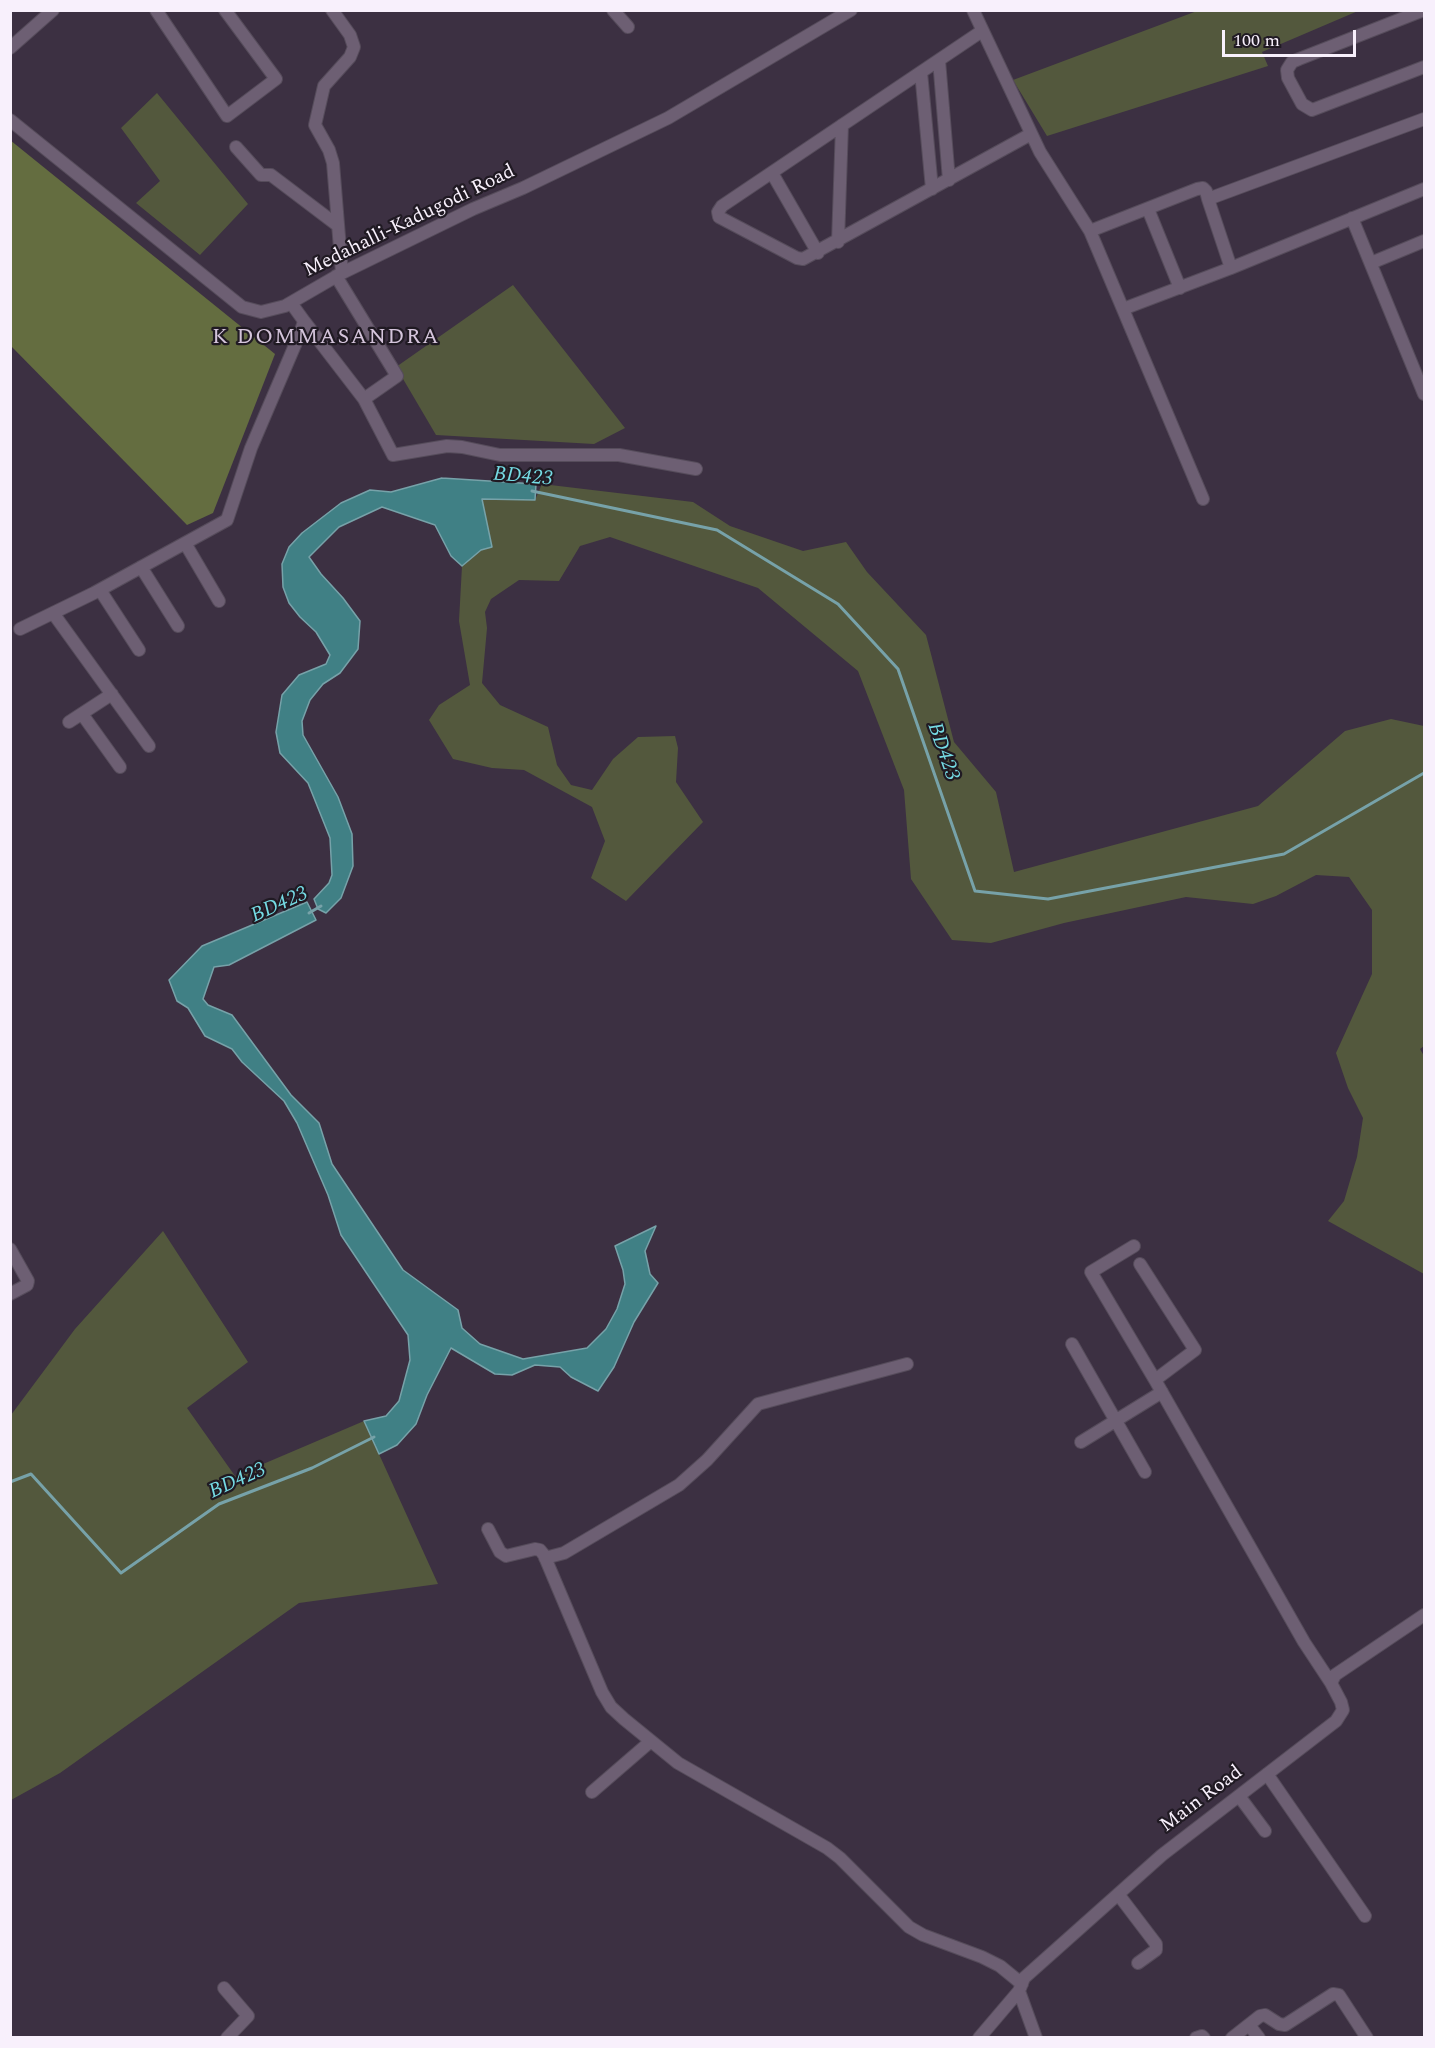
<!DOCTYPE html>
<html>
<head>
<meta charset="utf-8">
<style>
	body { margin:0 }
	#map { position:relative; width:1435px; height:2048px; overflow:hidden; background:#3c3042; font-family:Spectral,serif }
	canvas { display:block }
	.frame { position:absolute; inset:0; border:12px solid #f8f0fc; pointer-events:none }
	.scale { position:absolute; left:1222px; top:30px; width:134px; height:27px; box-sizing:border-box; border:3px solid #f8f0fc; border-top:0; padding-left:8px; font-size:18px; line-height:21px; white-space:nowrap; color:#f8f0fc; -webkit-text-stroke:4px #201a23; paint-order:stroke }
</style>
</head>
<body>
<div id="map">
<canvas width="1435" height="2048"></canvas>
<div class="frame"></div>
<div class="scale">100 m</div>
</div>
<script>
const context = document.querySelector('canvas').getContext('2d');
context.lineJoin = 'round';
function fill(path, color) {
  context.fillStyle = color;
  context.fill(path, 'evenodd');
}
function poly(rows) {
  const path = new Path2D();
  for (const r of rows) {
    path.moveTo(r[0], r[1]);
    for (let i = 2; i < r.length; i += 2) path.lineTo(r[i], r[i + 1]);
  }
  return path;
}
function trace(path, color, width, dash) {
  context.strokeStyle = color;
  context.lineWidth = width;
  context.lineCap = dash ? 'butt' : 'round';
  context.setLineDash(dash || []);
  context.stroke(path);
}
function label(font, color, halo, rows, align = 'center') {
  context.font = font + ' Spectral,serif';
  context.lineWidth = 4.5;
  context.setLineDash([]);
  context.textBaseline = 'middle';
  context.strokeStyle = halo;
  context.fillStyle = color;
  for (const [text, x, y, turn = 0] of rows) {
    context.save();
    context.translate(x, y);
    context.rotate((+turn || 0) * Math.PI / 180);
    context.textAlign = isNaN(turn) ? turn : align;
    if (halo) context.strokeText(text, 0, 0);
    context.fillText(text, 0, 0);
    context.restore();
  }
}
fill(poly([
	[1197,11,1358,11,1262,52,1268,66,1047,136,1013,80],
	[157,93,248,204,200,255,136,203,160,181,121,128],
	[513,285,625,428,594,444,436,435,396,367],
	[542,484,693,502,730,526,803,551,846,542,867,572,926,635,954,742,996,792,1014,872,1258,806,1345,731,1391,719,1424,726,1424,1046,1420,1049,1424,1056,1424,1274,1328,1221,1344,1201,1357,1157,1363,1118,1348,1088,1336,1053,1372,974,1372,910,1349,877,1316,875,1276,896,1253,904,1186,897,1064,923,991,943,952,940,911,879,904,790,858,671,758,588,610,537,580,546,559,581,519,580,491,599,485,612,487,628,482,683,500,705,548,727,557,765,571,785,592,790,613,759,638,737,675,736,678,748,676,782,703,822,626,901,591,878,605,841,592,807,524,770,492,768,453,759,429,720,439,705,470,685,459,621,462,566,481,550,482,499,535,500],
	[163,1231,248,1362,187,1408,235,1476,364,1421,438,1584,299,1603,60,1773,11,1800,11,1415,75,1329]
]), '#53583d');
fill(poly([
	[10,140,275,354,213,513,187,525,11,346]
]), '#646d40');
const water = poly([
	[442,478,536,484,535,500,482,499,492,547,481,550,462,566,451,556,435,525,382,507,339,527,309,557,321,574,343,598,360,621,358,649,340,673,323,684,310,700,302,721,303,735,338,797,352,834,353,866,341,898,326,913,318,909,314,899,329,883,332,875,330,838,308,783,280,753,276,732,282,695,299,675,326,664,330,655,316,632,300,617,289,603,283,587,282,564,289,547,302,533,341,503,370,490,391,492,442,478],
	[307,902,316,920,229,965,214,967,203,999,208,1005,232,1015,291,1095,319,1123,332,1164,403,1270,458,1310,462,1328,480,1344,523,1359,587,1348,606,1329,617,1309,625,1284,623,1270,615,1246,656,1226,645,1251,650,1274,658,1283,634,1322,614,1367,598,1391,571,1377,560,1367,535,1365,512,1375,495,1374,451,1348,427,1395,416,1424,397,1445,379,1454,364,1421,386,1416,399,1401,410,1360,408,1335,341,1235,328,1195,297,1123,284,1101,242,1062,232,1049,205,1036,188,1008,177,1001,169,980,202,946,307,902]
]);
fill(water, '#408085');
trace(water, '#77a2a9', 1.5);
trace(poly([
	[532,491,717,530,838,604,898,669,975,891,1048,899,1284,854,1424,773],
	[309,913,321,906],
	[10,1482,31,1474,121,1573,219,1504,312,1468,374,1437]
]), '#77a2a9', 3);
const minor = poly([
	[156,10,227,116,276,79,225,10],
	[332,10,350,35,354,47,350,57,324,86,315,125,329,150,333,163,342,273],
	[613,10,628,27],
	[973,10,1040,152,1090,231,1203,499],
	[1424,10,1299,59,1292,62,1287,70,1288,78,1302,104,1312,110,1424,67],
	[982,31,722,206,718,212,719,217,797,258,803,259,1031,134],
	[10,48,53,10],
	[939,60,949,180],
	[921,72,932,189],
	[10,120,242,307,261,312,285,306,342,273,473,209,523,188,668,118,851,10],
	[236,147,261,175,271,175,337,225],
	[772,173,818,253],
	[1148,209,1180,288],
	[1352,218,1424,394],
	[1090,231,1197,189,1203,188,1206,191,1208,199],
	[838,242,842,125],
	[1371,263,1424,241],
	[1231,268,1208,199,1424,119],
	[336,276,397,376,364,399],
	[1123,309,1231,268,1424,189],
	[304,321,364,399,393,455,447,446,462,447,500,455,619,455,696,469],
	[185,543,219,601],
	[141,567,178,626],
	[100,590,139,650],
	[53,613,149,746],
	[20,629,94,593,227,520,251,448,301,331,304,321,291,303],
	[82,714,120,767],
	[69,722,112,694],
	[1134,1246,1091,1272,1155,1380,1304,1642,1331,1683],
	[10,1249,28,1281,27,1285,10,1294],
	[1140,1264,1195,1350,1155,1380],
	[1072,1344,1145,1472],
	[1081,1442,1162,1392],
	[488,1529,500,1552,506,1556,535,1549,540,1550,544,1555,602,1692,611,1707,624,1719,678,1763,827,1848,840,1858,909,1927,923,1935,982,1957,1000,1966,1022,1984],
	[545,1558,564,1553,679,1485,707,1460,758,1404,907,1364],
	[1267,1774,1365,1916],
	[592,1792,651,1741],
	[1239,1796,1265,1831],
	[1118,1894,1156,1944,1156,1950,1138,1963],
	[224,1988,248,2016,227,2038],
	[1249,2025,1259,2038],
	[979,2038,1019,1991],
	[1036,2038,1019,1991,1024,1978,1162,1855,1336,1721,1343,1710,1341,1702,1331,1683,1335,1675,1424,1615],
	[1196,2038,1202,2036,1204,2038],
	[1232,2038,1260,2016,1265,2015,1279,2024,1285,2025,1333,1994,1339,1995,1367,2038]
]);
trace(minor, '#564c5b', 14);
trace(minor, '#6d5f73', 12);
label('20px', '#f8f0fc', '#201a23', [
	["Medahalli-Kadugodi Road",410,222,-26],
	["Main Road",1202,1800,-37]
]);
label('italic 21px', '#75dbe4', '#201a23', [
	["BD423",523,478,5],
	["BD423",942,752,71],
	["BD423",280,906,-24],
	["BD423",238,1482,-24]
]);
context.letterSpacing = '1.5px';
label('22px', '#d4c4db', '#201a23', [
	["K DOMMASANDRA",326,339]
]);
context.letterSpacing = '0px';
</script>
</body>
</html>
